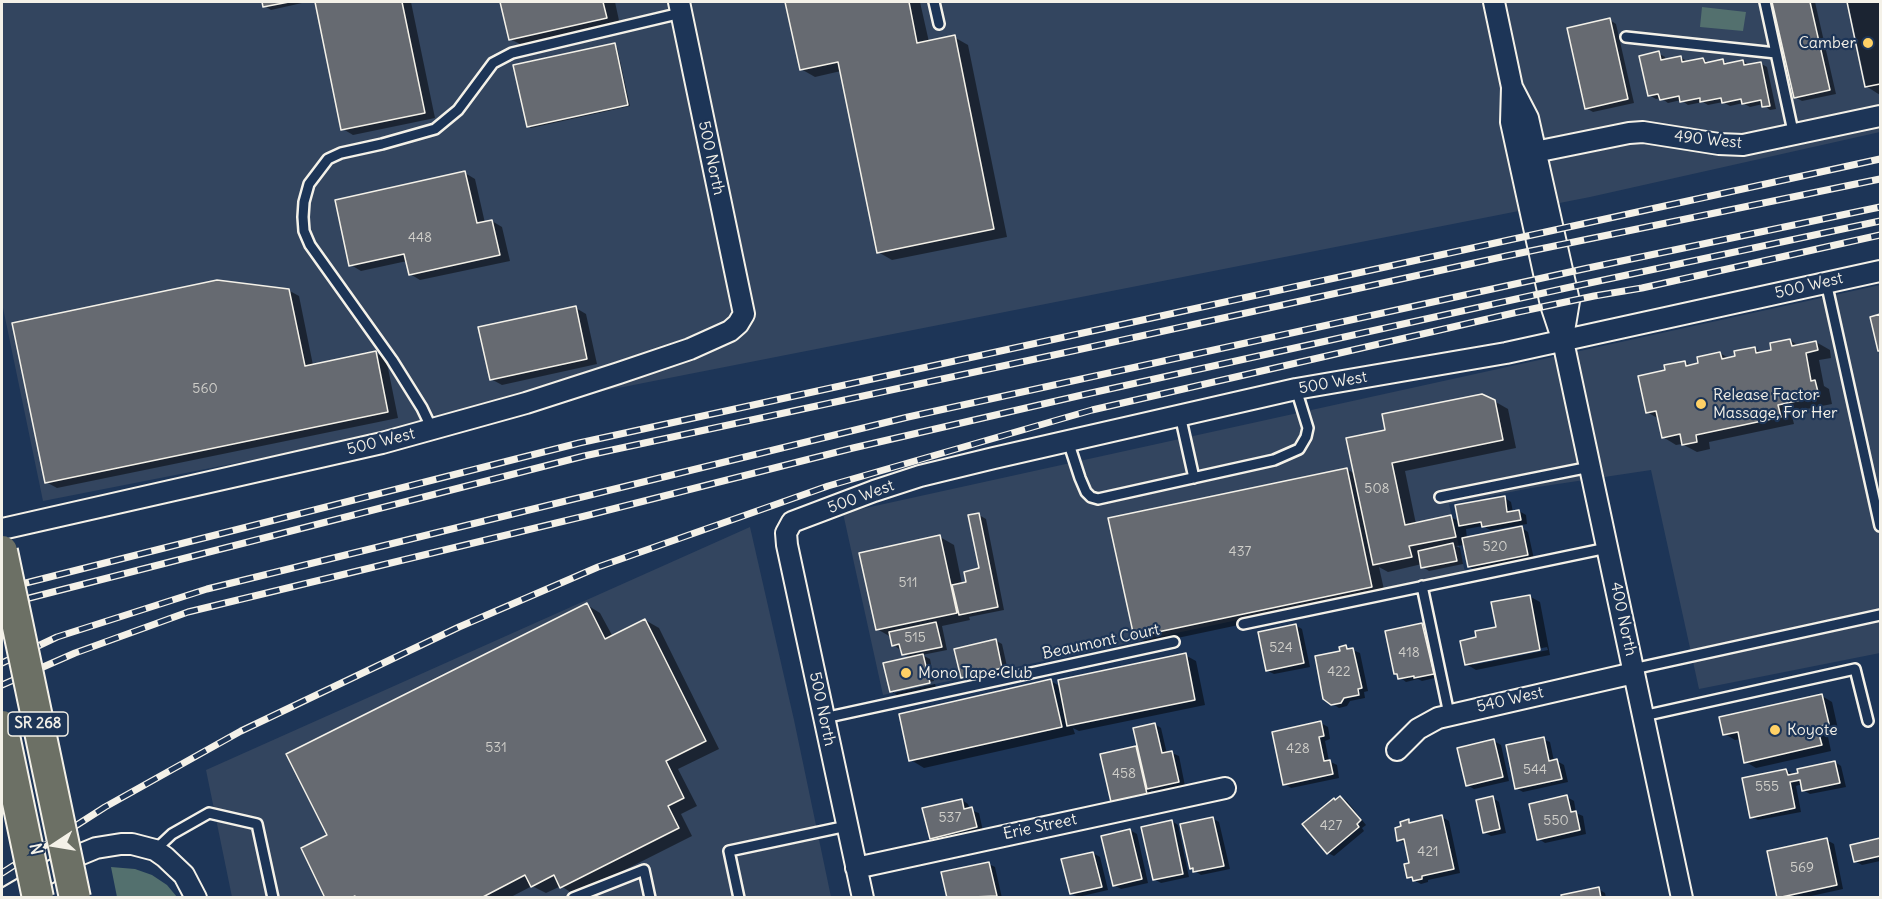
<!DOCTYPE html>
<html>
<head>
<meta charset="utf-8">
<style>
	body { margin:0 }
	#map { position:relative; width:1882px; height:899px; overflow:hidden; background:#1d3557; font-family:Delius,sans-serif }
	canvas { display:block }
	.frame { position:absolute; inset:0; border:3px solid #f4f1e8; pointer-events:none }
	.north { position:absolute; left:24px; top:815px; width:60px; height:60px; -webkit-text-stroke:4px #1d3557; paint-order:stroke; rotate:258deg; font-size:16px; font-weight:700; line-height:24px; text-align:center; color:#f4f1e8 }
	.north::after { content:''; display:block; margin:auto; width:21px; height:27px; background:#f4f1e8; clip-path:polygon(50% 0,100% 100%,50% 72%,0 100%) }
</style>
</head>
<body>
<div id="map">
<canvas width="1882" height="899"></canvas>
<div class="frame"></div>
<div class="north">N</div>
</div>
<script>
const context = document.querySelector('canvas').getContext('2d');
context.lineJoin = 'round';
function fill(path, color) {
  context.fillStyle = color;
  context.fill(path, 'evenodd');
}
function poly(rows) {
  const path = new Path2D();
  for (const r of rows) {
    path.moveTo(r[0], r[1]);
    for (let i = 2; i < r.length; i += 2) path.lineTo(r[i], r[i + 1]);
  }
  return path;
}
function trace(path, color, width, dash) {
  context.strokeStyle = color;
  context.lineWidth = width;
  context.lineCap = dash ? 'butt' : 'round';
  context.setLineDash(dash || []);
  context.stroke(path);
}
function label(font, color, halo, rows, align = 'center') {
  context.font = font + ' Delius,sans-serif';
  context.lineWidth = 4.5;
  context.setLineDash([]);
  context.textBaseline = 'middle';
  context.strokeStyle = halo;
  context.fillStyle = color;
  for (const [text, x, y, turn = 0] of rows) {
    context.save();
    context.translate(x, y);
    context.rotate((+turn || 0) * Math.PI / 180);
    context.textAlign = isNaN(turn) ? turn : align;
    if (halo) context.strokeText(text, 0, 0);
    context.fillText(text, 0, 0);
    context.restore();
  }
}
fill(poly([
	[2,2,1880,2,1880,132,1590,197,43,501,2,303],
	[1880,285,1880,653,1699,689,1651,470,1531,488,1449,504,1465,572,883,695,843,513],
	[750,527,794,720,831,897,232,897,206,770]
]), '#33455f');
fill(poly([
	[1702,7,1746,12,1743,31,1700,27],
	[111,867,135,869,152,875,167,885,177,897,117,897]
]), '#53706e');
fill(poly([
	[264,2,302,2,302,3,271,10,265,6],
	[327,2,411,2,435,118,353,135,343,129,317,4],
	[502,2,615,2,620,25,524,46,510,39],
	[787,2,920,2,929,42,954,37,968,45,1007,237,892,260,878,252,841,71,815,77,801,69],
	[1774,2,1815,2,1836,94,1802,101,1795,97],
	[1848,2,1880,2,1880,95,1866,86],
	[1610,20,1616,24,1634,103,1593,112,1586,108],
	[614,45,617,47,630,106,531,128,528,126],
	[1658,53,1665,57,1666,61,1680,57,1687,61,1703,59,1711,64,1723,61,1729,64,1743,61,1750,65,1760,63,1767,67,1776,109,1770,110,1763,104,1750,107,1743,103,1730,106,1723,102,1708,105,1703,102,1688,105,1681,100,1668,103,1661,98,1656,99,1649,95],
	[465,173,475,179,485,223,492,221,502,227,510,261,420,280,410,274,407,261,361,271,351,265],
	[288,290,299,296,313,365,376,353,386,358,398,418,57,488,46,482],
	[576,308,586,314,597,364,502,385,491,379],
	[1790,340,1799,346,1816,342,1830,350,1831,358,1819,360,1824,386,1829,389,1832,404,1791,412,1794,424,1709,442,1710,449,1697,452,1682,444,1676,445,1663,437,1659,419,1647,412,1667,371,1685,362,1692,366,1720,353,1730,359,1754,348,1763,353,1773,351],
	[1494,401,1508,409,1516,448,1405,471,1416,524,1451,517,1460,522,1505,498,1511,502,1513,512,1519,511,1526,515,1527,524,1490,530,1483,526,1466,529,1467,539,1522,528,1528,532,1534,559,1476,570,1469,567,1465,545,1456,546,1460,548,1463,564,1429,571,1423,567,1422,564,1388,572,1379,567,1385,594,1149,644,1135,636,1347,469,1355,474,1387,431],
	[979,515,986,519,1004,610,969,617,970,620,942,626,947,650,922,655,930,659,934,681,894,690,894,693,935,684,936,687,897,695,891,691,910,658,894,645,891,637,877,629,940,537,954,545,962,584,968,583,980,570],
	[1529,596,1540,602,1550,655,1476,670,1466,664,1478,639,1498,628],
	[1547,647,1548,650,1473,665,1473,662],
	[587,605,600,613,613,637,645,620,659,628,719,749,678,769,697,806,681,814,692,836,575,895,561,886,546,893,532,886,509,898,327,898,329,836],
	[1295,625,1302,629,1310,667,1274,674,1268,671],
	[1422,625,1429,629,1439,677,1422,681,1418,679,1406,682,1395,673],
	[995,640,1002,644,1008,671,969,681,962,677],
	[1346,647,1360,653,1368,691,1364,692,1365,698,1350,701,1347,706,1339,708,1324,698,1342,652],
	[1185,655,1196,661,1205,705,1079,731,1073,728,1075,734,924,768,911,760,1051,681,1061,687],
	[1822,696,1832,702,1838,729,1827,732,1831,751,1756,768,1746,762,1741,739,1735,740,1725,734],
	[1321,723,1328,727,1330,739,1325,741,1329,761,1337,765,1339,778,1291,788,1285,784],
	[1155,724,1161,728,1167,754,1172,753,1179,756,1185,786,1155,792,1151,790,1153,797,1119,805,1112,801,1136,748,1140,750],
	[1543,739,1550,742,1554,761,1557,761,1564,765,1568,782,1523,792,1516,788],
	[1494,741,1501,745,1509,781,1474,789,1467,785],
	[1835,762,1841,766,1846,787,1810,794,1803,790,1802,784,1796,786,1801,812,1758,820,1751,817,1786,770,1793,774,1799,775],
	[1341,797,1347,801,1366,825,1362,828,1364,831,1334,856,1328,853,1336,801],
	[1567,797,1574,801,1576,813,1583,816,1586,834,1545,843,1539,839],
	[1493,798,1499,802,1506,833,1491,836,1484,832],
	[962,800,968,804,970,810,979,813,983,831,938,841,931,838],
	[1442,817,1449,821,1460,873,1428,880,1428,882,1421,884,1408,877,1410,864,1406,844,1399,840,1403,827,1409,821,1413,824],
	[1212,818,1219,822,1230,869,1201,875,1191,868],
	[1172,821,1178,825,1189,877,1161,883,1154,879],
	[1130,830,1137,834,1148,883,1121,889,1114,885],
	[1827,840,1834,844,1843,889,1802,898,1779,898],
	[1880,840,1880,861,1862,865,1855,861,1852,846],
	[1093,853,1100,857,1108,890,1078,897,1071,893],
	[989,864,995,867,1002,898,948,898],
	[1598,889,1605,893,1606,898,1563,898]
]), '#0007');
const building = poly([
	[262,2,289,2,263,7,262,2],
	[315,2,402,2,425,113,341,130,315,2],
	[500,2,603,2,607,18,509,40,500,2],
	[785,2,909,2,917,43,955,35,994,229,877,253,838,62,800,70,785,2],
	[1772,2,1810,2,1830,90,1794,98,1772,2],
	[1847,2,1880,2,1880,84,1865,87,1847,2],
	[1847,2,1880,2,1880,84,1865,87,1847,2],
	[1610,18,1628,99,1585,109,1567,28,1610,18],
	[615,43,628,105,527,127,513,65,615,43],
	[1659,51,1661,60,1681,56,1682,62,1703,58,1705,63,1723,59,1724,64,1743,60,1744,65,1761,62,1770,106,1762,107,1761,100,1742,104,1741,99,1722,103,1721,98,1700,102,1700,98,1680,102,1679,96,1660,100,1658,94,1648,96,1639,56,1659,51],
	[465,171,477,223,492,220,500,255,409,275,404,254,349,266,335,200,465,171],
	[217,280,289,289,305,366,376,351,388,412,45,483,12,323,217,280],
	[576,306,587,359,490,380,478,327,576,306],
	[1880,311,1880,351,1878,351,1870,317,1880,314,1880,311],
	[1790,339,1792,346,1816,341,1818,350,1806,353,1811,381,1815,380,1819,396,1778,405,1781,417,1696,435,1697,442,1682,445,1680,434,1662,438,1656,411,1646,413,1638,376,1665,370,1664,365,1685,361,1686,366,1698,363,1697,357,1720,352,1722,359,1735,356,1734,351,1755,347,1756,353,1771,350,1770,343,1790,339],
	[1482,394,1495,400,1503,440,1392,463,1405,525,1451,515,1456,537,1409,546,1412,557,1373,565,1346,438,1385,430,1382,414,1482,394],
	[1347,468,1372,587,1134,637,1108,518,1347,468],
	[1505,496,1507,512,1519,510,1521,520,1482,527,1481,522,1459,526,1455,505,1505,496],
	[979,513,998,607,959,615,952,585,966,582,964,572,979,568,968,515,979,513],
	[1522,526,1528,555,1468,567,1462,538,1522,526],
	[940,535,957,613,876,630,859,553,940,535],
	[1453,543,1457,561,1421,568,1418,551,1453,543],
	[1530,595,1540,650,1465,665,1460,641,1476,637,1475,631,1496,627,1491,602,1530,595],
	[587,603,605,639,645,619,706,741,666,761,684,798,668,806,679,828,560,888,554,875,531,887,525,875,481,898,356,898,355,896,351,898,325,898,301,848,327,835,286,754,587,603],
	[936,622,942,647,902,655,899,644,892,646,889,632,936,622],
	[1422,623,1434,674,1414,678,1414,676,1398,679,1397,674,1394,674,1385,631,1422,623],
	[1296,624,1304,663,1266,671,1258,632,1296,624],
	[996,639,1002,668,961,678,954,649,996,639],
	[1346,645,1347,649,1353,648,1362,688,1358,689,1359,695,1344,698,1341,703,1331,705,1323,699,1315,656,1340,651,1339,647,1346,645],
	[1186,653,1195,700,1067,726,1058,680,1186,653],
	[923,654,930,683,890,692,883,663,923,654],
	[1051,679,1062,727,909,761,899,714,1051,679],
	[1822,694,1829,724,1817,727,1822,745,1744,763,1738,732,1723,735,1719,717,1822,694],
	[1321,721,1324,736,1319,737,1324,761,1330,760,1333,774,1283,785,1272,732,1321,721],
	[1155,723,1162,753,1172,751,1179,782,1147,789,1133,728,1155,723],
	[1544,737,1549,761,1557,759,1562,779,1515,789,1506,745,1544,737],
	[1494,739,1503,777,1466,786,1457,748,1494,739],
	[1136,746,1147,794,1111,802,1100,754,1136,746],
	[1835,761,1840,783,1802,791,1800,780,1790,782,1795,808,1750,818,1742,778,1786,769,1788,775,1798,773,1797,769,1835,761],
	[1567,795,1571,812,1576,811,1580,830,1537,840,1529,804,1567,795],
	[1340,796,1361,820,1357,824,1359,827,1327,854,1302,824,1334,798,1335,800,1340,796],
	[1493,796,1500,829,1483,833,1476,800,1493,796],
	[962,799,964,809,972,807,977,827,930,839,922,808,962,799],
	[1442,815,1454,869,1422,876,1422,879,1413,881,1412,877,1407,878,1404,864,1409,863,1404,839,1397,841,1395,828,1401,826,1400,822,1409,819,1409,823,1442,815],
	[1213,817,1224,866,1193,872,1193,868,1190,869,1180,824,1213,817],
	[1172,820,1183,874,1153,880,1141,827,1172,820],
	[1130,829,1142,879,1113,886,1101,836,1130,829],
	[1827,838,1837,885,1777,898,1767,851,1827,838],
	[1880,838,1880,856,1854,862,1850,845,1880,838],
	[1093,852,1102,887,1070,894,1061,859,1093,852],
	[989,862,997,896,947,898,941,872,989,862],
	[1599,887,1601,898,1562,898,1561,895,1599,887]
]);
fill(building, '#666a71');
trace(building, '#f4f1e8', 1.5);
const lane = poly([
	[934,2,939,24],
	[1765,2,1794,136],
	[1626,37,1776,53],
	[1826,282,1880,526],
	[1180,415,1194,478],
	[432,429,422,408,392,360,310,245,304,231,303,217,304,202,309,184,328,159,341,153,382,144,435,129,458,110,493,63,512,53,681,13],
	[1068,441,1080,478,1086,492,1091,497,1098,499,1274,460,1299,449,1306,437,1308,428,1296,389],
	[1440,497,1590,467],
	[1422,586,1449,714],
	[1243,624,1607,548],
	[1633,669,1880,615],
	[1643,716,1855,669,1868,721],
	[824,718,1174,642],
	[155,850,172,834,209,813,257,824,273,898],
	[573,898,644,870,650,898],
	[739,898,729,851,847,826]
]);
const street = poly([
	[1494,2,1512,87,1511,122,1551,305,1563,341,1682,898],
	[1513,89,1528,118,1569,301,1563,337],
	[1535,152,1629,133,1643,132,1719,144,1743,145,1880,116],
	[2,529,382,443,526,403,619,373,690,349,730,331,738,324,744,314,679,2],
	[1397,750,1418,729,1438,718,1634,673],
	[856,868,1225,788],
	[6,898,79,855,96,848,121,844,132,844,155,850,165,857,184,875,196,898],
	[863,898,787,545,786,533,792,522,874,491,920,476,994,458,1296,389,1506,353,1880,271]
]);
trace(lane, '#f4f1e8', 14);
trace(street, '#f4f1e8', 24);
trace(lane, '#1d3557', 9);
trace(street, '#1d3557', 20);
const rail = poly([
	[2,589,579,443,1880,159],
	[2,605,584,456,1077,350,1506,256,1880,179],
	[2,663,57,637,207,589,908,417,1588,268,1880,207],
	[2,685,75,653,188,612,585,516,853,448,1082,395,1566,288,1880,221],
	[2,873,105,807,241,731,459,627,598,567,828,486,1092,410,1518,312,1594,296,1642,288,1880,235]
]);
trace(rail, '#f4f1e8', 7);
trace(rail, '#1d3557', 4.5, [14]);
const primaryBridge = poly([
	[2,551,75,898],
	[2,726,38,898]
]);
trace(primaryBridge, '#f4f1e8', 34, []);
trace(primaryBridge, '#6c7065', 30);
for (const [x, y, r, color] of [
	[1868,43,6,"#ffd166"],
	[1701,404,6,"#ffd166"],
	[906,673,6,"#ffd166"],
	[1775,730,6,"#ffd166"]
]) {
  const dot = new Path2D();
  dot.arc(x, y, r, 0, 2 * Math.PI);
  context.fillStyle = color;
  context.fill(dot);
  trace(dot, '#1d3557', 2);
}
label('14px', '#d0cfca', null, [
	["448",420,238],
	["560",205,389],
	["508",1377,489],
	["520",1495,547],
	["437",1240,552],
	["511",908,583],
	["515",915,638],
	["524",1281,648],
	["418",1409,653],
	["422",1339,672],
	["531",496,748],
	["428",1298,749],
	["544",1535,770],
	["458",1124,774],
	["555",1767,787],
	["537",950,818],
	["550",1556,821],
	["427",1331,826],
	["421",1428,852],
	["569",1802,868]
]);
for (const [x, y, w] of [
	[38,724,60]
]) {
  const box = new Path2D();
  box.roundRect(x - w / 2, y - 12, w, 24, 4.5);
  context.fillStyle = '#1d3557';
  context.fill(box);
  trace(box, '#f4f1e8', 1.5);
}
label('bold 15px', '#f4f1e8', null, [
	["SR 268",38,724]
]);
label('16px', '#f4f1e8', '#1d3557', [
	["Camber",1856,43,"right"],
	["Release Factor",1713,395],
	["Massage, For Her",1713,413],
	["Mono Tape Club",918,673],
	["Koyote",1787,730]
], 'left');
label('16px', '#f4f1e8', '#1d3557', [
	["490 West",1708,140,6],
	["500 North",711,158,78],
	["500 West",1809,286,-13],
	["500 West",1333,383,-10],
	["500 West",381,442,-14],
	["500 West",861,497,-20],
	["400 North",1623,619,78],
	["Beaumont Court",1101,642,-12],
	["540 West",1510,700,-13],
	["500 North",822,709,78],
	["Erie Street",1040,827,-12]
]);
</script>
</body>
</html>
